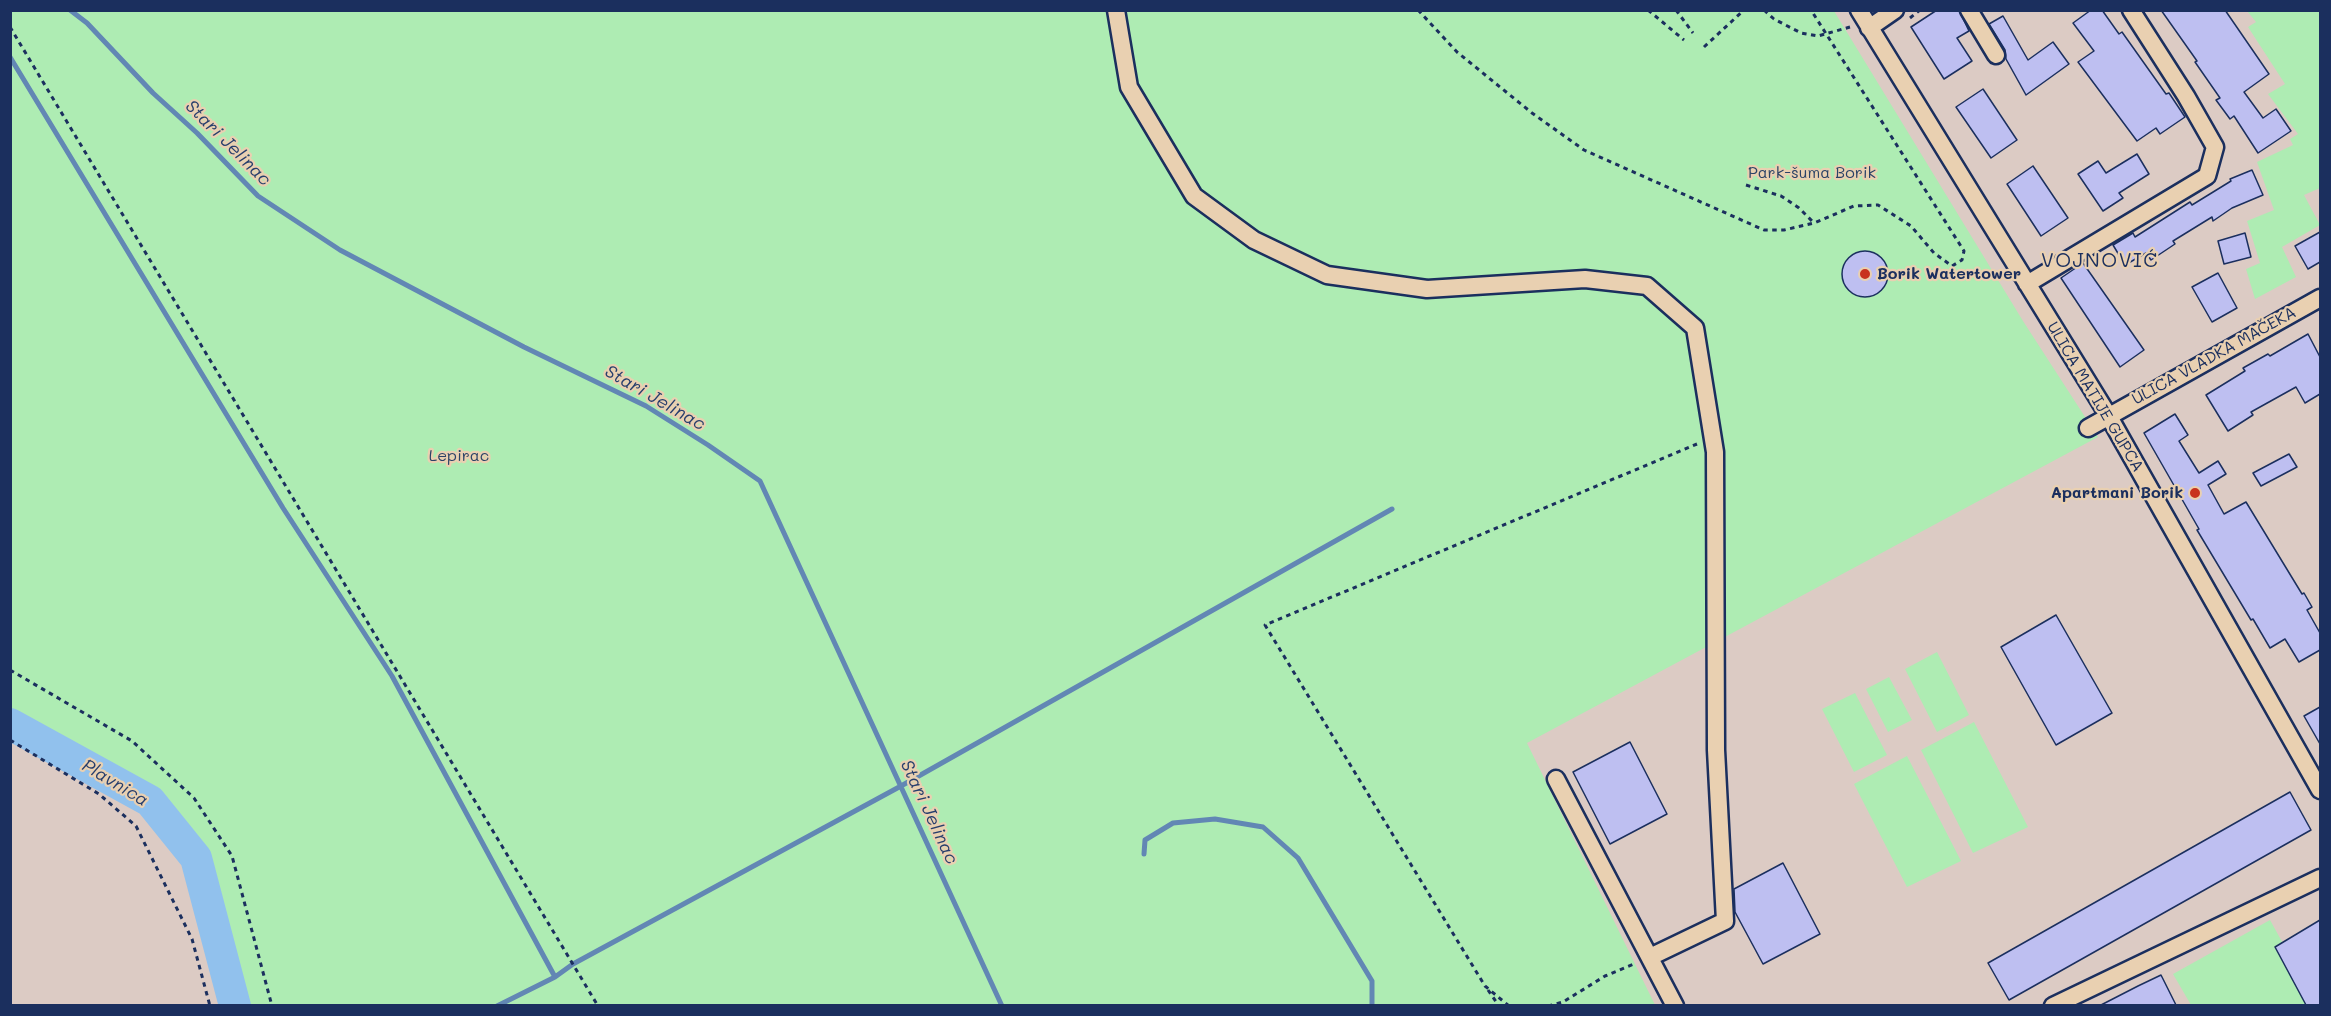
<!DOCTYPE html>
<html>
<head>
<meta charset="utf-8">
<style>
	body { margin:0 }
	#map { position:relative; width:2331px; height:1016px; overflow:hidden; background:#dccbc4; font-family:Mali,sans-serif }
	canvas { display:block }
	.frame { position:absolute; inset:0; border:12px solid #1b2f5e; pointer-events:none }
</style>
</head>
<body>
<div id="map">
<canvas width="2331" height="1016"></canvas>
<div class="frame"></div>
</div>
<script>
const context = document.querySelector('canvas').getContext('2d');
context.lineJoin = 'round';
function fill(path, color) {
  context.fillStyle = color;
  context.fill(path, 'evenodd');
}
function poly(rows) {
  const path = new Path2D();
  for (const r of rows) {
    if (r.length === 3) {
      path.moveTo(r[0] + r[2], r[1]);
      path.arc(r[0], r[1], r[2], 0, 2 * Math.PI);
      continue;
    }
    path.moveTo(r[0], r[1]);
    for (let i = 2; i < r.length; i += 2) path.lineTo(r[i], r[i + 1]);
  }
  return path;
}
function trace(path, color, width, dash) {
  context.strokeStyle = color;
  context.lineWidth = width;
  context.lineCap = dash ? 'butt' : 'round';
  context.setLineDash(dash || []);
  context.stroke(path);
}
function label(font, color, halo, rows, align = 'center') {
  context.font = font + ' Mali,sans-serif';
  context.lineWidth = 4.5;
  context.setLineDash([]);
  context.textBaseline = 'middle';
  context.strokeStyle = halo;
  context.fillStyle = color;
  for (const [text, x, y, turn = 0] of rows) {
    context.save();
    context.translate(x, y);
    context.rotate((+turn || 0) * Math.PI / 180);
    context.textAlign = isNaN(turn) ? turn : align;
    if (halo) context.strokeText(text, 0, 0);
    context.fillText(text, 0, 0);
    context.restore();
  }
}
fill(poly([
	[11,11,1834,11,2023,321,2098,437,1527,743,1655,1005,235,1005,196,858,150,800,11,724],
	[2247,11,2320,11,2320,188,2304,195,2320,225,2282,247,2296,277,2255,299,2246,269,2260,263,2247,221,2274,210,2257,162,2293,145,2290,139,2298,134,2268,94,2285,84,2248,27,2256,22],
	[1937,652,1969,715,1937,732,1905,669],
	[1889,677,1912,720,1888,732,1866,689],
	[1855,693,1887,755,1854,772,1822,709],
	[1974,722,2028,827,1973,853,1921,750],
	[1907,756,1961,861,1907,887,1854,784],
	[2270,920,2317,1005,2191,1005,2173,974]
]), '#aeecb3');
trace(poly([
	[70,10,87,23,153,93,197,133,258,196,340,250,524,347,646,406,708,445,760,481,1002,1006],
	[10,57,283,508,392,676,555,977,497,1006],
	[1144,854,1145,840,1173,823,1215,819,1263,827,1298,858,1372,981,1372,1006],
	[555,977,573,964,901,786,1392,509]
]), '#6287b4', 5);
trace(poly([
	[10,724,150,801,196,858,235,1006]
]), '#91c1ed', 32);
const building = poly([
	[1937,10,1959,10,1969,31,1957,38,1972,61,1944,79,1911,27,1937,10],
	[2091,10,2102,10,2119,34,2122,32,2166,94,2169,93,2185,117,2160,134,2156,128,2137,141,2078,62,2094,51,2073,23,2091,10],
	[2161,10,2225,10,2269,74,2244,92,2263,118,2276,109,2291,131,2258,153,2234,116,2230,119,2216,100,2220,98,2195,62,2197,61,2161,10],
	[2003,16,2028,60,2053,42,2069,64,2026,95,2006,59,2005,50,1989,24,2003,16],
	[1983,89,2017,140,1991,158,1956,107,1983,89],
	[2137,154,2149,174,2119,193,2123,198,2103,211,2078,174,2098,161,2106,173,2137,154],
	[2033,166,2068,218,2041,236,2007,184,2033,166],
	[2252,170,2263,195,2232,208,2213,221,2212,217,2173,241,2175,244,2151,260,2146,253,2125,265,2113,245,2133,233,2135,237,2190,202,2192,205,2231,181,2230,179,2252,170],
	[2320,232,2320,262,2308,269,2295,246,2320,232],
	[2245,233,2251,257,2224,264,2218,241,2245,233],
	[1865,274,23],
	[2083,263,2144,350,2120,367,2061,278,2083,263],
	[2218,273,2237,308,2212,322,2192,287,2218,273],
	[2308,334,2320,357,2320,394,2305,403,2296,387,2251,412,2253,415,2228,431,2206,395,2245,371,2243,368,2268,354,2270,356,2308,334],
	[2175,414,2188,435,2179,441,2199,473,2218,461,2226,474,2208,485,2224,514,2246,502,2302,594,2304,593,2312,607,2307,610,2320,633,2320,650,2299,662,2285,639,2270,648,2253,619,2251,620,2197,530,2199,529,2144,433,2175,414],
	[2289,454,2297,467,2261,486,2253,473,2289,454],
	[2056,615,2112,713,2056,745,2001,647,2056,615],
	[2320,707,2320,744,2304,716,2320,707],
	[1630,742,1667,814,1610,844,1573,772,1630,742],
	[2290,792,2311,830,2009,1000,1988,963,2290,792],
	[1783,863,1820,934,1763,964,1735,912,1734,889,1783,863],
	[2320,920,2320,1005,2306,1005,2275,947,2320,920],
	[2161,975,2176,1005,2101,1005,2138,986,2161,975]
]);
fill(building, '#bebff1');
trace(building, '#1b2f5e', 1.5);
const minor = poly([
	[1116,10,1129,87,1194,196,1254,240,1327,275,1427,289,1585,279,1647,286,1695,328,1715,452,1716,750,1725,921,1650,957],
	[1859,10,2108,415,2320,790],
	[1969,10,1996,55],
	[1869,28,1895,10],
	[2027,284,2207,176,2215,147,2186,96,2131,10],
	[2088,428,2320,298],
	[1556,779,1675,1006],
	[2053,1006,2320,878]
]);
trace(minor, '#1b2f5e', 21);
trace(poly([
	[1418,10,1457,52,1532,113,1584,150,1764,230,1784,230,1814,223,1854,206,1878,205,1911,226,1934,253,1952,266,1962,260,1964,251,1811,10],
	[1648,10,1684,40],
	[1676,10,1693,33],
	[1764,10,1774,19,1801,33,1818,36,1850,27],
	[1910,18,1920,10],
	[10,27,598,1006],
	[1704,47,1744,10],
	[1746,185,1781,196,1799,208,1814,223],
	[10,670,132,741,194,798,232,856,272,1006],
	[10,740,99,794,136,826,192,939,210,1006],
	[1488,990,1499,1006],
	[1509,1006,1485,986,1265,625,1697,444],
	[1548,1006,1563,1002,1605,976,1634,964]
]), '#1b2f5e', 3, [4.5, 4.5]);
trace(minor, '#e9d0b1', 16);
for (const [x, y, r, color] of [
	[1865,274,6,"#c8321e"],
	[2195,493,6,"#c8321e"]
]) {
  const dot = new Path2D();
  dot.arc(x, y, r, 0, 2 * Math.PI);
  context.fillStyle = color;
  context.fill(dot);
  trace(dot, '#e9d0b1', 2);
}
label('16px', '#2a4266', '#e9d0b1', [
	["Park-šuma Borik",1812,173],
	["Lepirac",459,456]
]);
label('bold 16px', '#1b2f5e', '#e9d0b1', [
	["Borik Watertower",1877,274],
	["Apartmani Borik",2183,493,"right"]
], 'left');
label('16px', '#1b2f5e', '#e9d0b1', [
	["ULICA VLADKA MAČEKA",2214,356,-29],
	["ULICA MATIJE GUPCA",2095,397,59]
]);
label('italic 18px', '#273e6c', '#e9d0b1', [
	["Stari Jelinac",228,143,45],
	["Stari Jelinac",655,398,30],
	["Plavnica",115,783,31],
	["Stari Jelinac",929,812,65]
]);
context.letterSpacing = '1.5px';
label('20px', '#1b2f5e', '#e9d0b1', [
	["VOJNOVIĆ",2100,261]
]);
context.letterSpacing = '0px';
</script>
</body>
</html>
